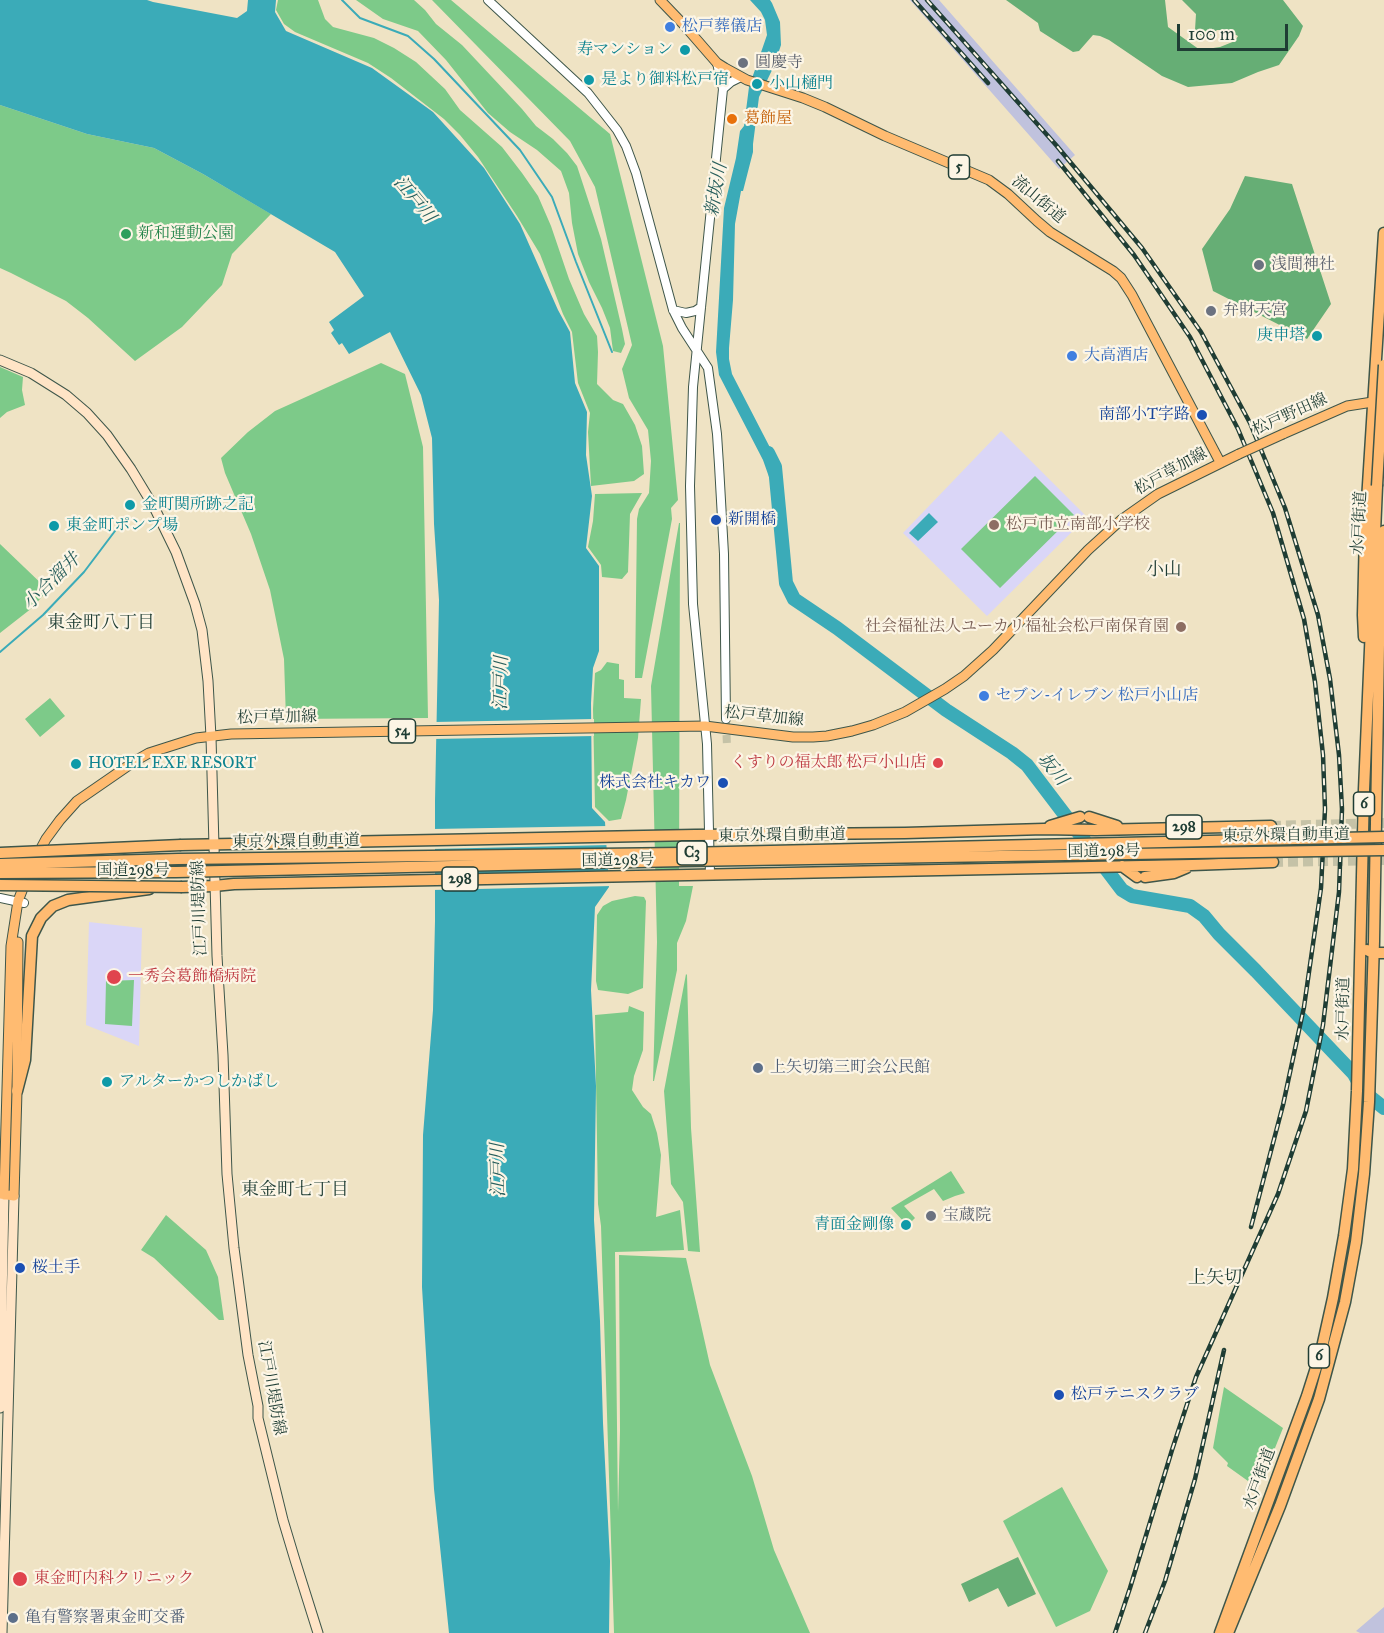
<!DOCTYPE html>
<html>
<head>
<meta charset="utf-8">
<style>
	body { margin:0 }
	#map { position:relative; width:1384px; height:1633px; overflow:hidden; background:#efe3c4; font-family:"IM FELL Great Primer",serif }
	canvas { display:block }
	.scale { position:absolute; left:1177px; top:24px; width:111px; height:27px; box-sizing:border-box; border:3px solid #1f3d34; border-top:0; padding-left:8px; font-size:18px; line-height:21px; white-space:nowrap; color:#1f3d34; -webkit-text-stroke:4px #fcf5e5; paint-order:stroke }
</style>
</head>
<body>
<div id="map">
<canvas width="1384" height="1633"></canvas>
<div class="scale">100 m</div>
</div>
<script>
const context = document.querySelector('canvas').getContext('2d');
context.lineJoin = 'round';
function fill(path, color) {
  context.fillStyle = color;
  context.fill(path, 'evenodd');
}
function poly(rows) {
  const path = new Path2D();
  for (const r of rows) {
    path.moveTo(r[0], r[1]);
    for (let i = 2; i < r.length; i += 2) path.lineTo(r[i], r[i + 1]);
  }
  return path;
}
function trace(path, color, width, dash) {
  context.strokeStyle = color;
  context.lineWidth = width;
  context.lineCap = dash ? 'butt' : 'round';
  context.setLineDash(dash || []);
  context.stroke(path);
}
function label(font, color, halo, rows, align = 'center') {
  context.font = font + ' "IM FELL Great Primer","Noto Serif JP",serif';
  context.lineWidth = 4.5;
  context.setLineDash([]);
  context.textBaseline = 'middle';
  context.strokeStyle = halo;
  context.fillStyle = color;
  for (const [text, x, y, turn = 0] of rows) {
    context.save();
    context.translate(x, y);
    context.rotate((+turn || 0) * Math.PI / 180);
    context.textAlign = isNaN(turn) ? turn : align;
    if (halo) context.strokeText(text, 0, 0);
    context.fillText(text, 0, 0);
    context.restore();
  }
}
fill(poly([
	[1001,431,1087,517,987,616,903,533],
	[89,922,142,928,139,1046,86,1025]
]), '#dad6f7');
fill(poly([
	[910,0,939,0,1075,155,1059,169],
	[1384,1607,1384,1633,1360,1633,1356,1631]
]), '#c0c2dd');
fill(poly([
	[278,0,318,0,325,19,333,27,374,38,394,48,416,62,445,89,460,110,502,147,522,173,538,196,551,226,569,279,584,314,597,336,598,352,597,384,613,400,623,404,635,425,642,446,644,474,634,481,591,486,588,432,590,413,578,383,572,332,563,314,540,254,517,216,478,157,460,135,444,119,391,78,368,63,295,32,284,24,276,10],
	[356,0,414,0,425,10,436,24,462,45,522,109,536,126,553,139,567,153,577,166,601,239,622,329,625,344,621,353,613,351,610,328,602,308,589,282,578,254,572,223,569,193,561,171,537,150,510,132,488,113,446,60,418,31,383,19],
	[432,0,451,0,610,134,663,346,678,500,671,508,672,519,642,678,635,678,637,519,639,509,649,493,651,461,648,430,629,398,622,369,632,345,595,187,570,141],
	[0,105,87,134,154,148,203,174,271,214,232,254,222,285,182,327,135,361,88,318,66,301,11,273,0,268],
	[381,363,405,374,423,447,428,718,286,719,284,659,270,590,251,534,225,473,221,458,248,432,275,411],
	[0,367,23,377,22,390,25,405,7,412,0,418],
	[1035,476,1074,515,1000,588,961,549],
	[642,493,630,514,628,572,622,579,602,577,601,565,588,547,593,521,595,494],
	[679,523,680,523,679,886,693,886,686,921,677,943,677,970,654,1081,653,1081,657,942,651,686],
	[0,544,48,590,32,608,0,633],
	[607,662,619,664,619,679,624,680,624,698,641,699,638,738,626,800,621,819,609,821,595,807,593,709,595,673,601,670],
	[50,698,65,716,40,737,25,719],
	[635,896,644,897,646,901,643,988,628,994,598,990,596,981,597,915,603,906,612,901],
	[686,974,687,975,691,1128,700,1252,688,1251,683,1202,671,1184,664,1091],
	[134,980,132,1026,105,1024,106,981],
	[629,1006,644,1012,643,1050,634,1076,632,1090,643,1107,651,1114,657,1133,661,1155,656,1217,680,1210,684,1250,615,1252,618,1512,620,1431,619,1255,686,1258,710,1365,752,1476,774,1550,810,1633,614,1633,601,1226,598,1204,595,1015,628,1012],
	[951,1171,965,1193,955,1196,943,1201,934,1189,904,1206,915,1218,911,1222,905,1223,891,1208],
	[166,1215,206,1250,218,1277,224,1320,219,1320,154,1258,141,1250],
	[1224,1387,1283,1428,1273,1453,1248,1481,1227,1466,1228,1463,1213,1448],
	[1062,1487,1108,1571,1090,1611,1056,1627,1003,1521]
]), '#7dca89');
fill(poly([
	[1006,0,1165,0,1168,27,1200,50,1220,47,1235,41,1238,36,1227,30,1217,30,1211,35,1203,37,1195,30,1196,14,1182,0,1283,0,1303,26,1299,36,1279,65,1258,72,1232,83,1188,87,1162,76,1109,40,1100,36,1093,35,1079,51,1073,52,1040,31,1038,23],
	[1245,176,1292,184,1331,304,1307,339,1213,291,1202,249,1230,209],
	[1018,1557,1036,1594,1008,1607,998,1588,969,1602,961,1584]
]), '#66ae75');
fill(poly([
	[0,0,147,0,153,2,237,18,247,11,248,0,276,0,275,12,286,31,372,68,433,112,484,168,520,224,558,310,570,332,575,383,587,412,586,455,592,496,586,548,599,566,599,651,593,668,591,703,592,808,605,822,609,887,595,907,591,990,596,1086,594,1220,600,1321,603,1423,610,1561,609,1633,449,1633,434,1489,422,1287,423,1135,433,1010,435,921,435,801,439,600,434,524,432,438,421,395,390,332,349,354,342,343,339,345,331,333,334,330,329,322,364,296,335,252,203,174,154,148,87,134,0,105],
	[750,0,770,0,772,3,780,22,781,45,774,66,759,97,753,144,753,152,743,191,741,191,735,224,733,300,729,348,729,359,732,374,779,465,769,477,763,460,719,375,716,352,724,208,736,158,740,131,744,126,749,87,767,35,765,20,761,12],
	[929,513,938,522,918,541,909,533]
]), '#3babb8');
fill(poly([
	[594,719,594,736,433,739,434,722],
	[608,826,610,845,432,849,432,829],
	[611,871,612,886,432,890,432,874]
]), '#efe3c4');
trace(poly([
	[342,0,360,18,408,36,434,59,520,150,552,197,576,262,612,352],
	[0,652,43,615,84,572,118,527]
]), '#3babb8', 2);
trace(poly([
	[768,453,775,467,786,583,794,599,837,628,946,710,1012,753,1027,765,1122,890,1132,896,1190,906,1204,916,1219,934,1256,971,1354,1074,1364,1092,1384,1108]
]), '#3babb8', 14);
trace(poly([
	[726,723,727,746]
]), '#c5c2a7', 8, [8, 4]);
trace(poly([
	[1271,826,1384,823],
	[1273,862,1384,860]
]), '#c5c2a7', 10, [10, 5]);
const tertiary = poly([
	[488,0,588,93,617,130,626,146,636,173,673,310,682,328,708,368,717,434,719,465,724,554,726,719],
	[723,89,731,82,741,77],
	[673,310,686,313,695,311,701,307],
	[710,875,707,744,693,604,690,486,693,387,723,89,717,63],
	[0,898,24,903]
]);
const secondary = poly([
	[0,360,31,373,66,395,87,413,107,435,131,469,154,507,176,552,195,604,202,630,208,681,211,737,217,956,223,1055,227,1174,234,1248,248,1355,258,1406,258,1418,283,1520,295,1560,318,1633],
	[0,1408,4,1195],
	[2,1633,14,1196]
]);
const primary = poly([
	[660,0,684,25,717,63,725,68,747,80,803,98,825,107,885,136,989,180,1008,194,1037,221,1050,232,1113,271,1121,278,1132,295,1220,462],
	[1283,434,1347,406,1379,401],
	[0,1194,14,1196,17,1091,18,942],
	[4,1195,11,946,18,901,32,865,46,839,60,820,77,801,135,761,149,753,196,738,231,734,705,726,793,737,813,737,827,736,852,731,873,725,905,712,945,689,964,676,993,650,1088,550,1121,520,1158,494,1239,454]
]);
const trunk = poly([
	[1364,637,1363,615,1365,532,1384,233],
	[1089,817,1117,826],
	[1050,826,1080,817],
	[181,845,695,835,905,833,1044,829,1096,830,1271,826],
	[1122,866,1137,877],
	[1145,877,1174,873,1186,868],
	[182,887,214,886,234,884,1192,865,1273,862],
	[1367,950,1373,953,1384,953],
	[17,1091,25,1060,32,936,41,918,53,906,68,900,149,889],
	[1220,1633,1307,1396,1321,1352,1333,1298,1344,1236,1353,1169,1357,1091,1364,790,1377,486],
	[1228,1633,1280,1506,1319,1399,1345,1302,1356,1242,1364,1174,1369,1102,1374,941,1379,645,1384,531]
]);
trace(tertiary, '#3e564a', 10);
trace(secondary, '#3e564a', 11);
trace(primary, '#3e564a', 11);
trace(trunk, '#3e564a', 13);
trace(tertiary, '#fff', 8);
trace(secondary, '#ffe4c6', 9);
trace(primary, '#ffbb71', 9);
trace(trunk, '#ffbb71', 10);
const rail = poly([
	[914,0,988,83],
	[927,0,1056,145,1142,248,1201,332,1250,423,1285,508,1318,615,1330,679,1339,755,1342,809,1339,892,1323,1025,1306,1111,1278,1194,1196,1377,1172,1450,1130,1588,1115,1633],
	[1058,161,1134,255,1190,337,1238,429,1273,513,1304,619,1315,682,1323,755,1325,809,1321,888,1304,1007,1283,1105,1251,1227],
	[1145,1633,1165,1581,1195,1479,1224,1350]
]);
trace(rail, '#1f3d34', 4.5);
trace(rail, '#fcf5e5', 2, [7]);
const primaryBridge = poly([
	[1239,454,1283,434]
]);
const trunkBridge = poly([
	[1377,486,1384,365],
	[0,853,181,845],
	[0,885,182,887]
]);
const motorwayBridge = poly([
	[0,864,178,859,683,853,1384,837],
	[0,873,176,872,683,861,1384,850]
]);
trace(primaryBridge, '#3e564a', 11, []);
trace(trunkBridge, '#3e564a', 13, []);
trace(motorwayBridge, '#3e564a', 13, []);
trace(primaryBridge, '#ffbb71', 9);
trace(trunkBridge, '#ffbb71', 10);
trace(motorwayBridge, '#ffbb71', 10);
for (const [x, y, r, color] of [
	[670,27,6,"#3f7fe0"],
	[685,50,6,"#0f9aa8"],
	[743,63,6,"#6b7280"],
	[589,80,6,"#0f9aa8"],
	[757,84,6,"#0f9aa8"],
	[732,119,6,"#e8710a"],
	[126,234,6,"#2e9e5b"],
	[1259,265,6,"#6b7280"],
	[1211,311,6,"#6b7280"],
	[1317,336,6,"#0f9aa8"],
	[1072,356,6,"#3f7fe0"],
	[1202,415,6,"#1a4fb4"],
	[130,505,6,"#0f9aa8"],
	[716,520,6,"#1a4fb4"],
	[994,525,6,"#8d6e63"],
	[54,526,6,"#0f9aa8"],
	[1181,627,6,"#8d6e63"],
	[984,696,6,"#3f7fe0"],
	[938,763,6,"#e0444e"],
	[76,764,6,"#0f9aa8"],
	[723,783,6,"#1a4fb4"],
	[114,977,8,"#e0444e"],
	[758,1068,6,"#5c6f8a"],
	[107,1082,6,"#0f9aa8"],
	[931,1216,6,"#6b7280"],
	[906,1225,6,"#0f9aa8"],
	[20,1268,6,"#1a4fb4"],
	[1059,1395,6,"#1a4fb4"],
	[20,1579,8,"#e0444e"],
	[13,1618,6,"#5c6f8a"]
]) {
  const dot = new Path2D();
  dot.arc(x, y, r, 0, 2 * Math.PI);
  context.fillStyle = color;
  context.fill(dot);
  trace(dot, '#fcf5e5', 2);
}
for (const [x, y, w] of [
	[959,167,21],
	[402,731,27],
	[1364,804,21],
	[1184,827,36],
	[692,853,30],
	[460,879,36],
	[1319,1356,21]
]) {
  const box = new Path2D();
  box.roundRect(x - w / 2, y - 12, w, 24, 4.5);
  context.fillStyle = '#fcf5e5';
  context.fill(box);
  trace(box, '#1f3d34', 1.5);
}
label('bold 15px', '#1f3d34', null, [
	["5",959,167],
	["54",402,731],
	["6",1364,804],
	["298",1184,827],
	["C3",692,853],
	["298",460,879],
	["6",1319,1356]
]);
label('16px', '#366cbe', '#fcf5e5', [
	["松戸葬儀店",682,27],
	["大高酒店",1084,356],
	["セブン-イレブン 松戸小山店",996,696]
], 'left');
label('16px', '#0d838f', '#fcf5e5', [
	["寿マンション",673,50,"right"],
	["是より御料松戸宿",601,80],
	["小山樋門",769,84],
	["庚申塔",1305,336,"right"],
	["金町関所跡之記",142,505],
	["東金町ポンプ場",66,526],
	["HOTEL EXE RESORT",88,764],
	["アルターかつしかばし",119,1082],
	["青面金剛像",894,1225,"right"]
], 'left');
label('16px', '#5b616d', '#fcf5e5', [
	["圓慶寺",755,63],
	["浅間神社",1271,265],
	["弁財天宮",1223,311],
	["宝蔵院",943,1216]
], 'left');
label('16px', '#c56008', '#fcf5e5', [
	["葛飾屋",744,119]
], 'left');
label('16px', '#1f3d34', '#fcf5e5', [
	["流山街道",1038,200,40],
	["松戸野田線",1290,415,-24],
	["松戸草加線",1171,472,-29],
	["水戸街道",1360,523,-87],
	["松戸草加線",764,717,6],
	["松戸草加線",277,718,-1],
	["東京外環自動車道",782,836,-1],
	["東京外環自動車道",1286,836,-1],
	["東京外環自動車道",296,842,-1],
	["国道298号",1104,852,-1],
	["国道298号",618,861,-1],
	["国道298号",133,871],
	["江戸川堤防線",200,908,-92],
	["水戸街道",1344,1009,-89],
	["江戸川堤防線",271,1388,80],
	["水戸街道",1260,1479,-70]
]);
label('16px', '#27864d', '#fcf5e5', [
	["新和運動公園",138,234]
], 'left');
label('16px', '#164399', '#fcf5e5', [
	["南部小T字路",1190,415,"right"],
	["新開橋",728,520],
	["株式会社キカワ",711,783,"right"],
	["桜土手",32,1268],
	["松戸テニスクラブ",1071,1395]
], 'left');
label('16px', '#785e54', '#fcf5e5', [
	["松戸市立南部小学校",1006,525],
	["社会福祉法人ユーカリ福祉会松戸南保育園",1169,627,"right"]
], 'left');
label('16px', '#be3a42', '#fcf5e5', [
	["くすりの福太郎 松戸小山店",926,763,"right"],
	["一秀会葛飾橋病院",128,977],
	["東金町内科クリニック",34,1579]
], 'left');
label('16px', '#4e5e75', '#fcf5e5', [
	["上矢切第三町会公民館",770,1068],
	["亀有警察署東金町交番",25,1618]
], 'left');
label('italic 18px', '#275e5c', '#fcf5e5', [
	["新坂川",717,190,-80],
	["江戸川",414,200,50],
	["小合溜井",52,582,-45],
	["江戸川",502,683,-89],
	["坂川",1052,770,50],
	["江戸川",499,1170,-91]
]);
label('18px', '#1f3d34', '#fcf5e5', [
	["小山",1164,571],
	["東金町八丁目",101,624],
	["東金町七丁目",295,1191],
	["上矢切",1215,1279]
]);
</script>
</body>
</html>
